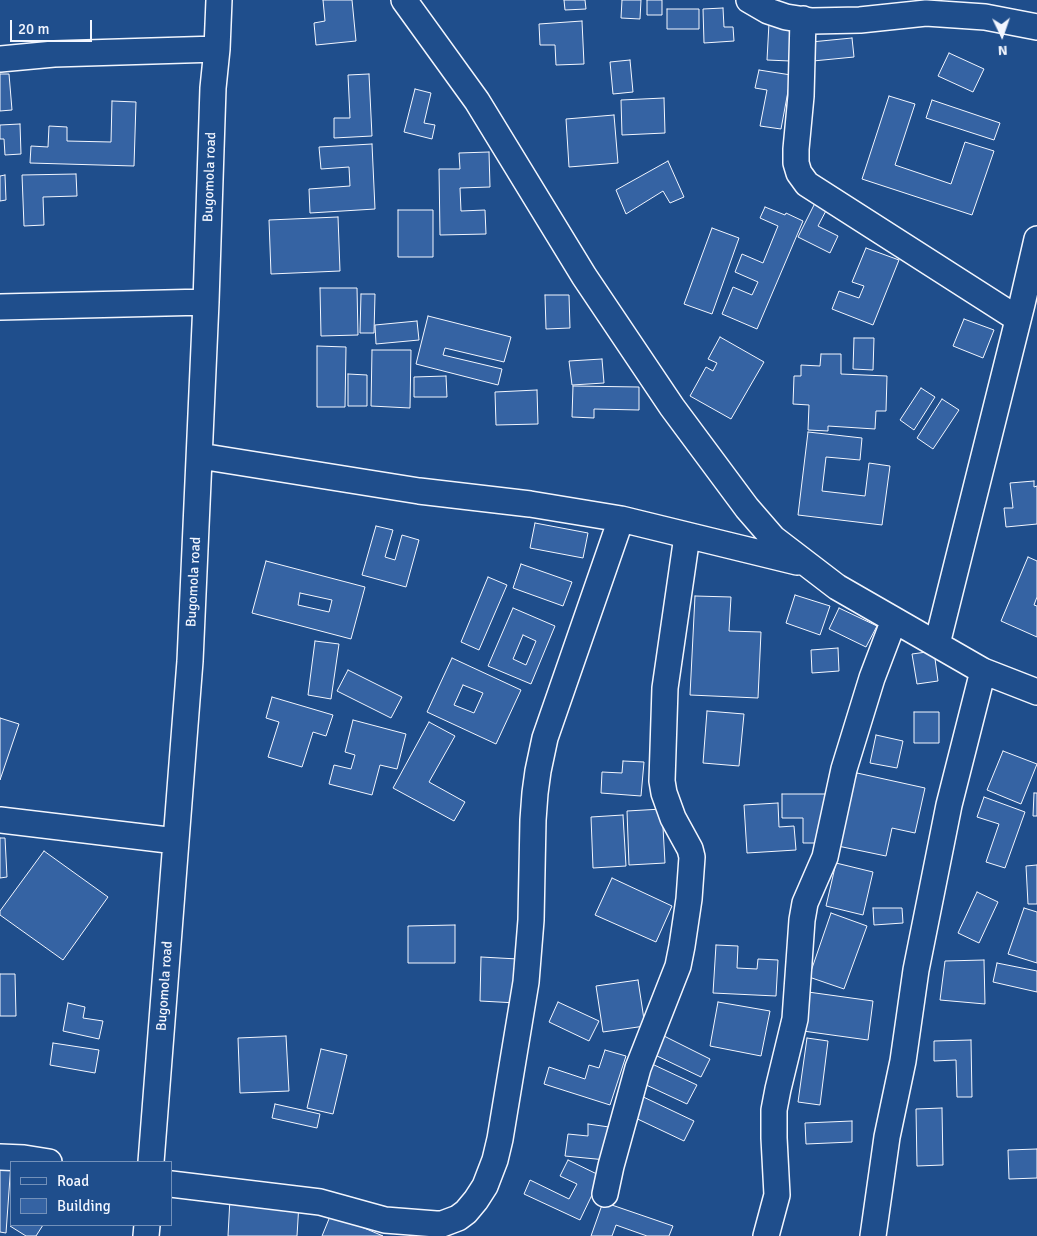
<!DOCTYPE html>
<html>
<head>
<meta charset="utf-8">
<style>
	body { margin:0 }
	#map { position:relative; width:1037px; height:1236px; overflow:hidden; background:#1f4e8c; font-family:Signika,sans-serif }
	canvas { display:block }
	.legend { position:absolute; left:10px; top:1161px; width:162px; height:65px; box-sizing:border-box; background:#1f4e8c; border:1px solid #7391ba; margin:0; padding:6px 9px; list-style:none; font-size:15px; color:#f2f6ff }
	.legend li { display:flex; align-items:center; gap:10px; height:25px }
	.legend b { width:25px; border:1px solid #7391ba }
	.north { position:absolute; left:977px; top:10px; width:50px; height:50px; -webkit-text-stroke:4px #1f4e8c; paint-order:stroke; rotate:177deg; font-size:14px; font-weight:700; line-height:20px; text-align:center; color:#f2f6ff }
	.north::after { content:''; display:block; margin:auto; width:18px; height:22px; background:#f2f6ff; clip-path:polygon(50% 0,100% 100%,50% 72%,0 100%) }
	.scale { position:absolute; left:10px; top:20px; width:82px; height:22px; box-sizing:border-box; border:2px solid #f2f6ff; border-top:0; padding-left:6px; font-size:15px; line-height:18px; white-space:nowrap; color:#f2f6ff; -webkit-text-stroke:4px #1f4e8c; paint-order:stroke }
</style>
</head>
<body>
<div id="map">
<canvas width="1037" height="1236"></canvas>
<ul class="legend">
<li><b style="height:6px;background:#1f4e8c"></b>Road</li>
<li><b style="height:14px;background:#3563a3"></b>Building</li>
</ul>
<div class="north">N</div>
<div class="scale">20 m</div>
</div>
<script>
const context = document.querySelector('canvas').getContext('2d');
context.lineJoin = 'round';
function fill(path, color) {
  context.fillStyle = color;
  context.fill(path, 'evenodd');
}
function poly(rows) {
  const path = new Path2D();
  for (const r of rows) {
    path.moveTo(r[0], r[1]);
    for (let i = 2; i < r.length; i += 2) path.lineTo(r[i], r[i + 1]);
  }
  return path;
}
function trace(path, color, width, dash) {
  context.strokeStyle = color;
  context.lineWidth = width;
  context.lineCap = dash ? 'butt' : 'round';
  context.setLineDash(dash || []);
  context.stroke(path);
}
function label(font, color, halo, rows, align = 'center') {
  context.font = font + ' Signika,sans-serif';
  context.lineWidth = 4;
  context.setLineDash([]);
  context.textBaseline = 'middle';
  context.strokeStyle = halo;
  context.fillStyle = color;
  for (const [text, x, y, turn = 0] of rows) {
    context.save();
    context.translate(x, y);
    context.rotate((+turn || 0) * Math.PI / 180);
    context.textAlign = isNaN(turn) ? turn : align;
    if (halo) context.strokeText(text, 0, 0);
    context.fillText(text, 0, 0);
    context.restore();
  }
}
const building = poly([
	[323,0,352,0,356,41,316,45,314,23,325,21,323,0],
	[564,0,585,0,586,9,565,10,564,0],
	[622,0,641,0,640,19,621,18,622,0],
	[647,0,662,0,662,15,647,15,647,0],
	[723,8,724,27,733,27,734,41,704,43,703,9,723,8],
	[667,9,699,9,699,29,667,29,667,9],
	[582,21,584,64,556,65,555,45,540,45,539,24,582,21],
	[769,23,791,24,790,61,767,60,769,23],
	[852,38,854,57,813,61,811,42,852,38],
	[949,53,984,69,973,92,938,76,949,53],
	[630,60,633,92,613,94,610,62,630,60],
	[759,70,791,75,781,129,760,126,767,90,755,88,759,70],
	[0,74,9,74,12,110,0,111,0,74],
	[369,74,372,136,334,138,334,118,350,118,348,75,369,74],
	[415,89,431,93,424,123,435,125,432,139,404,132,415,89],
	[889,96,915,104,895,165,951,184,965,142,994,151,972,215,862,179,889,96],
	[664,98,665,133,622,135,621,100,664,98],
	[932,100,1000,123,994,140,926,118,932,100],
	[112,101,136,102,134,166,30,163,31,146,48,147,49,126,67,127,67,141,111,142,112,101],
	[614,115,618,163,569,167,566,119,614,115],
	[20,124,21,154,5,155,4,139,0,139,0,125,20,124],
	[372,144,375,209,310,213,309,189,350,186,349,167,321,169,319,147,372,144],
	[489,152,490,187,460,188,461,211,485,210,486,234,440,235,439,169,460,169,459,153,489,152],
	[668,161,684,197,670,203,663,191,626,214,616,190,668,161],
	[76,174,77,196,43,197,44,225,24,226,22,175,76,174],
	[5,175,6,200,0,201,0,176,5,175],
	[817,199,829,205,818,226,838,236,830,253,798,237,817,199],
	[765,207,785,215,786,213,803,221,757,329,722,314,733,287,752,295,758,282,735,272,742,254,763,263,778,226,760,218,765,207],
	[398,210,433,210,433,257,398,257,398,210],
	[338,217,340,271,271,274,269,220,338,217],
	[712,228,739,238,712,314,684,304,712,228],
	[866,248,899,260,873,325,832,309,839,291,859,298,864,286,852,282,866,248],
	[320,288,357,288,358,335,321,336,320,288],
	[361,294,375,294,374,333,360,333,361,294],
	[545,295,569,295,570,328,546,329,545,295],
	[428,316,511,337,504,362,445,348,443,355,502,369,498,385,416,364,428,316],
	[964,319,994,330,983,358,953,346,964,319],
	[417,321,419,340,376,344,375,325,417,321],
	[720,337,764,362,731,419,690,396,706,367,713,371,717,363,708,359,720,337],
	[854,338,874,338,873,370,853,369,854,338],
	[317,346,346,347,345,407,317,407,317,346],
	[372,350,411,350,410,408,371,406,372,350],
	[821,354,841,354,841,374,887,376,886,411,876,411,875,429,828,426,828,431,808,430,809,405,793,404,794,376,801,376,801,365,820,366,821,354],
	[602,359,604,383,572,385,569,361,602,359],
	[348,374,367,375,367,406,348,406,348,374],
	[446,376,447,397,414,397,414,377,446,376],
	[573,386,639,387,639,410,594,409,594,418,572,417,573,386],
	[921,388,935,397,914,430,900,420,921,388],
	[537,390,538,424,496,425,495,392,537,390],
	[942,399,959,410,933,449,917,438,942,399],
	[808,432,862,438,860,460,826,457,822,491,865,496,869,463,890,466,882,525,798,515,808,432],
	[1034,481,1034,487,1037,486,1037,524,1006,527,1004,508,1013,508,1010,483,1034,481],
	[535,523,588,533,583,558,530,548,535,523],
	[376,526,393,530,385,557,395,560,402,535,419,540,406,587,362,575,376,526],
	[1028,557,1037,561,1037,597,1034,605,1037,606,1037,637,1001,621,1028,557],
	[266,561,365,587,351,639,252,613,266,561],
	[300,593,332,600,329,612,298,605,300,593],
	[521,564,572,582,563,606,513,588,521,564],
	[488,577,507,585,479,650,461,642,488,577],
	[795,595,830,606,820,635,786,623,795,595],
	[695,596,731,597,729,631,761,632,758,698,690,695,695,596],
	[513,608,555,626,531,684,488,666,513,608],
	[523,635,536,641,526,665,513,659,523,635],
	[839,608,877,626,866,647,829,629,839,608],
	[315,641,339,644,331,699,308,695,315,641],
	[838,648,839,671,812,673,811,650,838,648],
	[934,651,938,681,917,684,912,654,934,651],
	[452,658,521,690,496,744,427,712,452,658],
	[463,685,483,693,474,713,454,705,463,685],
	[348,670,402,697,391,718,337,691,348,670],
	[272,697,333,715,326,736,313,732,302,767,268,757,279,722,266,718,272,697],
	[707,711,744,714,739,766,703,763,707,711],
	[914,712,939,712,939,743,914,743,914,712],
	[0,718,19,724,0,780,0,718],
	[353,720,406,734,397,769,380,765,372,795,329,784,334,765,351,769,355,755,345,752,353,720],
	[429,722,455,736,429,782,465,802,454,821,393,788,429,722],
	[876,735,903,741,897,768,870,763,876,735],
	[1003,751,1037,764,1021,804,987,790,1003,751],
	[623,761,644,762,641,796,601,793,602,772,622,773,623,761],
	[857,773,925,788,915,833,892,828,886,856,833,845,857,773],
	[1034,793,1037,793,1037,816,1033,816,1034,793],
	[782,794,825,794,824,843,803,843,803,818,782,818,782,794],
	[984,797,1025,812,1005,868,986,862,999,824,977,817,984,797],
	[778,803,779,827,794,826,796,850,747,853,744,805,778,803],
	[662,809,665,863,629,865,627,811,662,809],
	[623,815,626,866,593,868,591,817,623,815],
	[0,838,5,838,7,877,0,878,0,838],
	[44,851,108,897,63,960,0,915,0,911,44,851],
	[836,863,873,872,863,915,826,906,836,863],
	[1037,865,1037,904,1028,904,1026,866,1037,865],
	[612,878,672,906,656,942,595,915,612,878],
	[977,892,998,902,979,943,958,933,977,892],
	[873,908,902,908,903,923,874,925,873,908],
	[1024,908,1037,912,1037,963,1008,954,1024,908],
	[831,913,867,926,844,989,809,977,831,913],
	[455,925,455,963,408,963,408,926,455,925],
	[716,945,738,946,737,968,757,969,758,959,778,960,776,996,713,993,716,945],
	[481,957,518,959,517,1003,480,1001,481,957],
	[984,960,985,1004,940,1000,945,961,984,960],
	[997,963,1037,971,1037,992,993,982,997,963],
	[0,974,15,974,16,1016,0,1016,0,974],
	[638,980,645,1026,603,1032,596,986,638,980],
	[808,992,873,1001,868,1040,803,1031,808,992],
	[558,1002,599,1021,589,1041,549,1022,558,1002],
	[718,1002,770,1011,761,1056,710,1046,718,1002],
	[68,1003,85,1007,83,1018,103,1021,99,1039,63,1031,68,1003],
	[286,1036,289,1091,240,1093,238,1038,286,1036],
	[664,1036,710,1059,701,1077,655,1055,664,1036],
	[807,1038,828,1041,820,1105,798,1102,807,1038],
	[971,1040,972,1097,957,1097,956,1060,934,1061,934,1041,971,1040],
	[53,1043,99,1050,95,1073,50,1065,53,1043],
	[321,1049,347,1055,333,1114,307,1108,321,1049],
	[605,1050,626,1056,610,1105,544,1084,549,1067,585,1079,589,1065,599,1068,605,1050],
	[652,1064,697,1085,687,1104,642,1083,652,1064],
	[637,1094,694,1121,684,1141,627,1114,637,1094],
	[275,1104,320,1114,317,1128,272,1118,275,1104],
	[942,1108,943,1165,917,1166,916,1109,942,1108],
	[852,1121,852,1142,806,1144,805,1123,852,1121],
	[588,1124,609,1127,606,1160,565,1156,568,1134,588,1136,588,1124],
	[1037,1149,1037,1178,1009,1179,1008,1150,1037,1149],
	[568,1160,601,1176,580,1220,524,1194,530,1180,569,1199,577,1184,560,1176,568,1160],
	[0,1162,11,1163,6,1233,0,1232,0,1162],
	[230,1198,299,1203,297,1236,228,1236,230,1198],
	[603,1202,673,1226,669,1236,647,1236,616,1225,612,1236,591,1236,603,1202],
	[331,1214,383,1236,322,1236,331,1214],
	[11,1225,43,1225,36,1236,26,1236,10,1226,11,1225]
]);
fill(building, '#3563a3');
trace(building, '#f2f6ff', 1);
const street = poly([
	[404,0,477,101,584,276,672,407,747,508,773,538,837,587,983,671,1037,692],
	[749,0,768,11,786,17,812,21,860,20,926,13,985,17,1037,27],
	[803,19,801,96,796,149,796,163,799,173,807,184,1018,319],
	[0,59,54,54,217,49],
	[0,307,206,302],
	[200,456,419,491,530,504,621,519,797,562],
	[937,644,1022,304,1037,239],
	[0,820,176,841],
	[0,1157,24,1158,49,1162],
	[151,1162,190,661,206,302,213,88,217,49,219,0],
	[171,1184,320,1202,385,1220,436,1224,442,1224,458,1218,466,1212,476,1200,485,1186,495,1160,500,1139,526,982,531,920,533,820,535,793,538,771,545,738,621,519],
	[605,1194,611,1166,638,1068,678,966,682,946,689,899,692,857,690,849,673,818,664,793,662,781,665,688,687,536],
	[146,1236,147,1225],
	[766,1236,777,1195,774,1138,774,1110,778,1089,795,1019,802,920,805,903,825,857,844,769,872,678,894,620],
	[873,1236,887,1137,903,1061,916,970,949,805,983,671]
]);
trace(street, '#f2f6ff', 28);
trace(street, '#1f4e8c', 25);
label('14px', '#f2f6ff', '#1f4e8c', [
	["Bugomola road",210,177,-88],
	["Bugomola road",194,582,-87],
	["Bugomola road",165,986,-86]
]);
</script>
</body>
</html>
